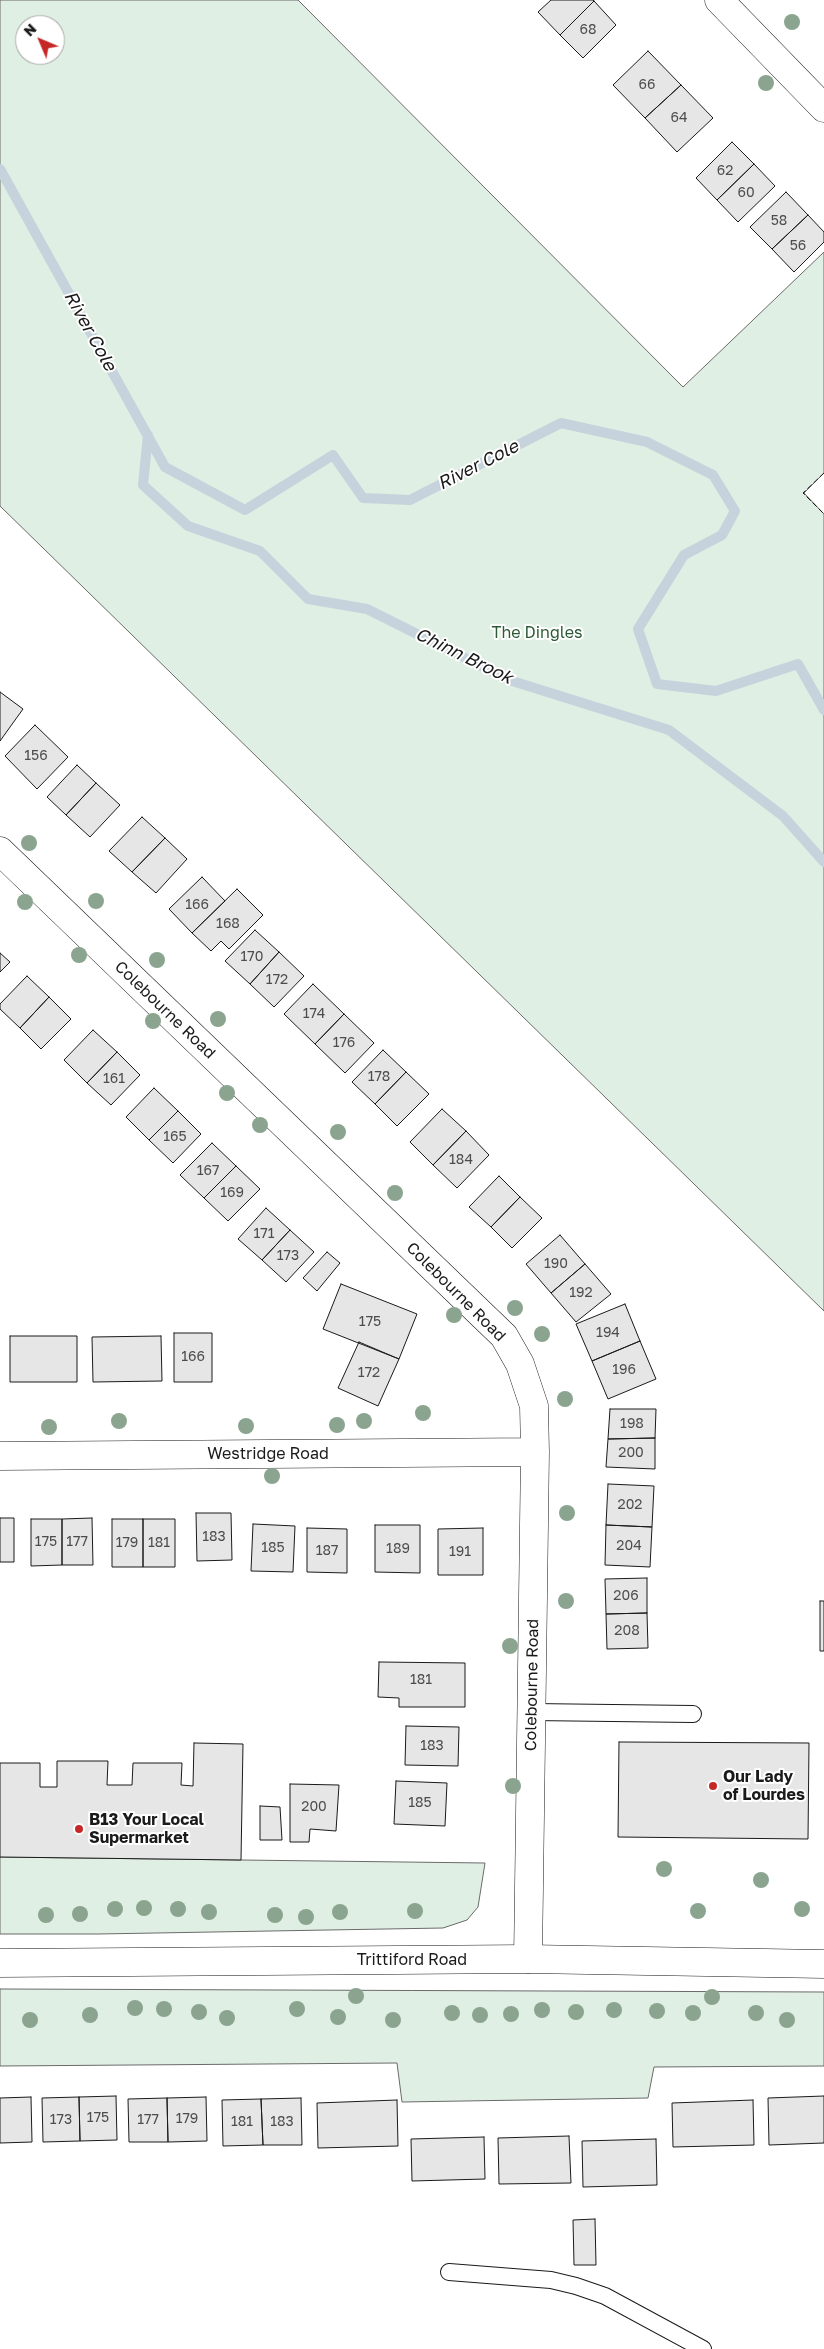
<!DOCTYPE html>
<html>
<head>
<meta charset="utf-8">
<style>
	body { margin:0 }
	#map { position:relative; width:824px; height:2349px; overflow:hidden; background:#fff; font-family:"Golos Text",sans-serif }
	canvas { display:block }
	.north { position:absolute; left:15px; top:15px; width:50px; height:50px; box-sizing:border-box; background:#fff; border:1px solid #a3a3a3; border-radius:50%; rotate:315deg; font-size:14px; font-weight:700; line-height:20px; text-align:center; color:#1a1a1a }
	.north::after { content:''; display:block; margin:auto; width:18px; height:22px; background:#c62828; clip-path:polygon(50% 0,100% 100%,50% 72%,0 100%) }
</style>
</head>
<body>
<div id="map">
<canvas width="824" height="2349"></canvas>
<div class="north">N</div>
</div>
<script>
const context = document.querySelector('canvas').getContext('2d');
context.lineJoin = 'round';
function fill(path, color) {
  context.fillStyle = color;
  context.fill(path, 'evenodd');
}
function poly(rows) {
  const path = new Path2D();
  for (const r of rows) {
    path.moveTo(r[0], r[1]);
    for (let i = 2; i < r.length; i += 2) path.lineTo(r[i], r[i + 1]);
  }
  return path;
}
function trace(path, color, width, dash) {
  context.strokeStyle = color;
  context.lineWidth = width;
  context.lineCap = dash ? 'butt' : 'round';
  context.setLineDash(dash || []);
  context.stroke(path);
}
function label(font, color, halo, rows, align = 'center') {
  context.font = font + ' "Golos Text",sans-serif';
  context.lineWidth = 4;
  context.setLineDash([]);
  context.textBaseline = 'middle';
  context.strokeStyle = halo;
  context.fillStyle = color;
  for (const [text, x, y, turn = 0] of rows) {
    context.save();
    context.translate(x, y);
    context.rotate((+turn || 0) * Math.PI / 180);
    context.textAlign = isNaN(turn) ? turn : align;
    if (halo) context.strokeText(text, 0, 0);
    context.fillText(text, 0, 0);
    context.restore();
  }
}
const green = poly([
	[0,0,298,0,683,387,824,252,824,473,804,493,824,514,824,1311,0,506,0,0],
	[25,25,55,25,55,55,25,55,25,25],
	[0,1857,241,1860,485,1863,478,1907,467,1920,443,1928,98,1934,0,1934,0,1857],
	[0,1989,824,1992,824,2066,654,2067,648,2098,402,2102,397,2063,0,2066,0,1989]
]);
fill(green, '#e0efe3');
trace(green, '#6a6a6a', 1);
trace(poly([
	[0,169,165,467,245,510,333,455,363,498,410,500,561,423,647,442,713,475,735,511,722,535,684,555,638,629,657,684,716,691,798,664,824,710],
	[148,435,143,485,188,526,260,551,308,599,367,609,509,680,669,730,783,816,824,862]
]), '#c6d2dc', 10);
const building = poly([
	[551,0,593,0,594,1,560,35,538,12,551,0],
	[594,1,616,25,583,58,560,35,594,1],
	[648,51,681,85,645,118,613,85,648,51],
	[681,85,713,118,677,152,645,118,681,85],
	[732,142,754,164,717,200,696,178,732,142],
	[754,164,775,186,738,222,717,200,754,164],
	[786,192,808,215,772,249,750,227,786,192],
	[808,215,824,232,824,242,794,272,772,249,808,215],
	[0,692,23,709,0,741,0,692],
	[35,725,68,757,37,789,5,756,35,725],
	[77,765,96,783,66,815,47,797,77,765],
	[96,783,120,805,90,837,66,815,96,783],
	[142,817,165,838,132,872,109,851,142,817],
	[165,838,187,859,156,893,132,872,165,838],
	[202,877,225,901,192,933,169,909,202,877],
	[237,889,263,915,229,949,221,941,211,951,192,933,237,889],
	[255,930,279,952,250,984,225,961,255,930],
	[279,952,304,976,274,1007,250,984,279,952],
	[0,953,10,962,0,972,0,953],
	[27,976,49,997,20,1028,0,1009,0,1004,27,976],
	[313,984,344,1014,315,1044,284,1014,313,984],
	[49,997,71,1019,41,1049,20,1028,49,997],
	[344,1014,374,1043,345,1073,315,1044,344,1014],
	[93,1030,117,1052,87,1083,64,1060,93,1030],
	[383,1050,406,1072,375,1104,352,1082,383,1050],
	[117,1052,140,1075,111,1105,87,1083,117,1052],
	[406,1072,429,1094,397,1126,375,1104,406,1072],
	[154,1088,178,1111,149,1140,126,1117,154,1088],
	[442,1109,466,1131,433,1165,410,1142,442,1109],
	[178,1111,201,1134,173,1163,149,1140,178,1111],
	[466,1131,489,1155,457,1188,433,1165,466,1131],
	[212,1143,236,1166,204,1198,180,1175,212,1143],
	[236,1166,260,1189,228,1221,204,1198,236,1166],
	[499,1176,520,1197,491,1227,469,1207,499,1176],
	[520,1197,542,1218,512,1248,491,1227,520,1197],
	[266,1208,290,1230,262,1260,238,1239,266,1208],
	[290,1230,314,1252,286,1282,262,1260,290,1230],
	[560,1235,585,1264,551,1293,526,1264,560,1235],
	[327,1252,340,1263,317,1291,303,1278,327,1252],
	[585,1264,611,1294,576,1322,551,1293,585,1264],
	[341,1284,417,1314,399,1359,323,1329,341,1284],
	[625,1304,640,1341,592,1361,576,1324,625,1304],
	[174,1333,212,1333,212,1382,174,1382,174,1333],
	[10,1336,77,1336,77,1382,10,1382,10,1336],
	[161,1336,162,1381,93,1382,92,1337,161,1336],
	[640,1341,656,1379,608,1399,592,1361,640,1341],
	[359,1342,399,1359,378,1406,338,1388,359,1342],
	[610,1409,656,1409,655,1438,608,1439,610,1409],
	[655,1438,655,1469,606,1467,608,1439,655,1438],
	[608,1484,654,1486,652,1527,606,1525,608,1484],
	[196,1513,231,1513,232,1560,197,1561,196,1513],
	[0,1518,14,1518,14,1562,0,1562,0,1518],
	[92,1518,93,1565,62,1565,62,1519,92,1518],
	[31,1519,62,1519,62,1565,31,1566,31,1519],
	[112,1519,143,1519,143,1567,112,1567,112,1519],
	[143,1519,175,1519,175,1567,143,1567,143,1519],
	[253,1524,295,1526,293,1572,251,1571,253,1524],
	[375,1525,420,1525,420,1573,375,1572,375,1525],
	[606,1525,652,1527,650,1567,605,1565,606,1525],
	[307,1528,347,1529,347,1573,307,1572,307,1528],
	[483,1528,483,1575,438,1575,438,1529,483,1528],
	[647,1578,647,1613,606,1614,605,1579,647,1578],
	[820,1601,824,1601,824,1651,820,1651,820,1601],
	[647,1613,648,1648,607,1649,606,1614,647,1613],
	[379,1662,465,1663,465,1707,399,1707,399,1698,378,1697,379,1662],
	[406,1726,459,1727,458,1766,405,1765,406,1726],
	[619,1742,809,1743,808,1839,618,1837,619,1742],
	[194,1743,243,1744,241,1860,0,1857,0,1763,40,1763,40,1787,57,1787,57,1761,108,1761,107,1785,132,1785,133,1763,182,1763,181,1785,193,1786,194,1743],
	[396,1781,447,1783,445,1826,394,1824,396,1781],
	[290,1784,339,1785,336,1831,310,1829,309,1842,290,1842,290,1784],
	[260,1806,280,1807,282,1840,260,1840,260,1806],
	[116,2096,117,2140,80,2141,79,2097,116,2096],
	[824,2096,824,2143,769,2145,768,2098,824,2096],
	[31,2097,32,2142,0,2143,0,2098,31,2097],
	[79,2097,80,2141,43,2142,42,2098,79,2097],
	[206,2097,207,2141,168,2142,167,2098,206,2097],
	[167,2098,168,2142,129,2142,128,2099,167,2098],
	[301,2098,302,2145,263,2145,261,2099,301,2098],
	[261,2099,263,2145,223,2146,222,2100,261,2099],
	[397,2100,398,2146,318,2148,317,2103,397,2100],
	[753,2100,754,2145,673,2147,672,2103,753,2100],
	[569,2136,571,2183,499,2184,498,2138,569,2136],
	[484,2137,485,2179,412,2181,411,2139,484,2137],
	[656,2139,657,2185,583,2187,582,2141,656,2139],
	[595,2219,596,2265,574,2265,573,2220,595,2219]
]);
fill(building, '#e6e6e6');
trace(building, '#1a1a1a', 1);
const service = poly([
	[532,1712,693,1714],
	[449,2272,551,2280,576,2286,605,2296,703,2349]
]);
const minor = poly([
	[719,0,824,108],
	[0,851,504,1336,520,1364,534,1406,535,1452,528,1959],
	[0,1456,535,1452]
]);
const tertiary = poly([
	[0,1963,528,1959,824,1964]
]);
trace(service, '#1a1a1a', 18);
trace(minor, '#1a1a1a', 29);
trace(tertiary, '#1a1a1a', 29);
trace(service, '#fff', 16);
trace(minor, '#fff', 28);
trace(tertiary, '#fff', 28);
trace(poly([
	[824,473,803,493,824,514]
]), '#1a1a1a', 1, [6, 2.5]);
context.fillStyle = '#8aa48f';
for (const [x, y] of [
	[792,22],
	[766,83],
	[29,843],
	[96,901],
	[25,902],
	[79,955],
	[157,960],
	[218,1019],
	[153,1021],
	[227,1093],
	[260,1125],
	[338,1132],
	[395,1193],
	[515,1308],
	[454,1315],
	[542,1334],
	[565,1399],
	[423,1413],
	[119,1421],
	[364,1421],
	[337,1425],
	[246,1426],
	[49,1427],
	[272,1476],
	[567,1513],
	[566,1601],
	[510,1646],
	[513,1786],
	[664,1869],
	[761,1880],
	[144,1908],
	[115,1909],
	[178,1909],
	[802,1909],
	[415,1911],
	[698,1911],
	[209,1912],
	[340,1912],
	[80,1914],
	[46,1915],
	[275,1915],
	[306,1917],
	[356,1996],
	[712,1997],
	[135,2008],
	[164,2009],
	[297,2009],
	[542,2010],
	[614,2010],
	[657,2011],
	[199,2012],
	[576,2012],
	[452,2013],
	[693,2013],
	[756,2013],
	[511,2014],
	[90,2015],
	[480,2015],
	[338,2017],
	[227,2018],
	[30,2020],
	[393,2020],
	[787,2020]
]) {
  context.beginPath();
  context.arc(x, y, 8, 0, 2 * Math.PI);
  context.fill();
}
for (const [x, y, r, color] of [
	[713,1786,5,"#c62828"],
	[79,1829,5,"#c62828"]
]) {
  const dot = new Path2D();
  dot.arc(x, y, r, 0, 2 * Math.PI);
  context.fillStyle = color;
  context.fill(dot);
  trace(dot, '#fff', 2);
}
label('14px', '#4d4d4d', null, [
	["68",588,30],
	["66",647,85],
	["64",679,118],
	["62",725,171],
	["60",746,193],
	["58",779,221],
	["56",798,246],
	["156",36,756],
	["166",197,905],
	["168",228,924],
	["170",252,957],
	["172",277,980],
	["174",314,1014],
	["176",344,1043],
	["178",379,1077],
	["161",114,1079],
	["165",175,1137],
	["184",461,1160],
	["167",208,1171],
	["169",232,1193],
	["171",264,1234],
	["173",288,1256],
	["190",556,1264],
	["192",581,1293],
	["175",370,1322],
	["194",608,1333],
	["166",193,1357],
	["196",624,1370],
	["172",369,1373],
	["198",632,1424],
	["200",631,1453],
	["202",630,1505],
	["183",214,1537],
	["175",46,1542],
	["177",77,1542],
	["179",127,1543],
	["181",159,1543],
	["204",629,1546],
	["185",273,1548],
	["189",398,1549],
	["187",327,1551],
	["191",460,1552],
	["206",626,1596],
	["208",627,1631],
	["181",421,1680],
	["183",432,1746],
	["185",420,1803],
	["200",314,1807],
	["175",98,2118],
	["179",187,2119],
	["173",61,2120],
	["177",148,2120],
	["181",242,2122],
	["183",282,2122]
]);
label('16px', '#2b5a34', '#fff', [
	["The Dingles",537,633]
]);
label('16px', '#1a1a1a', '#fff', [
	["Colebourne Road",165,1010,44],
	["Colebourne Road",456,1292,45],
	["Westridge Road",268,1454],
	["Colebourne Road",532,1685,-89],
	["Trittiford Road",412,1960]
]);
label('bold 16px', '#1a1a1a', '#fff', [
	["Our Lady",723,1777],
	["of Lourdes",723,1795],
	["B13 Your Local",89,1820],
	["Supermarket",89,1838]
], 'left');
label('italic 18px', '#1a1a1a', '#fff', [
	["River Cole",90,331,61],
	["River Cole",478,465,-27],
	["Chinn Brook",464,656,26]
]);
</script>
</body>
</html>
